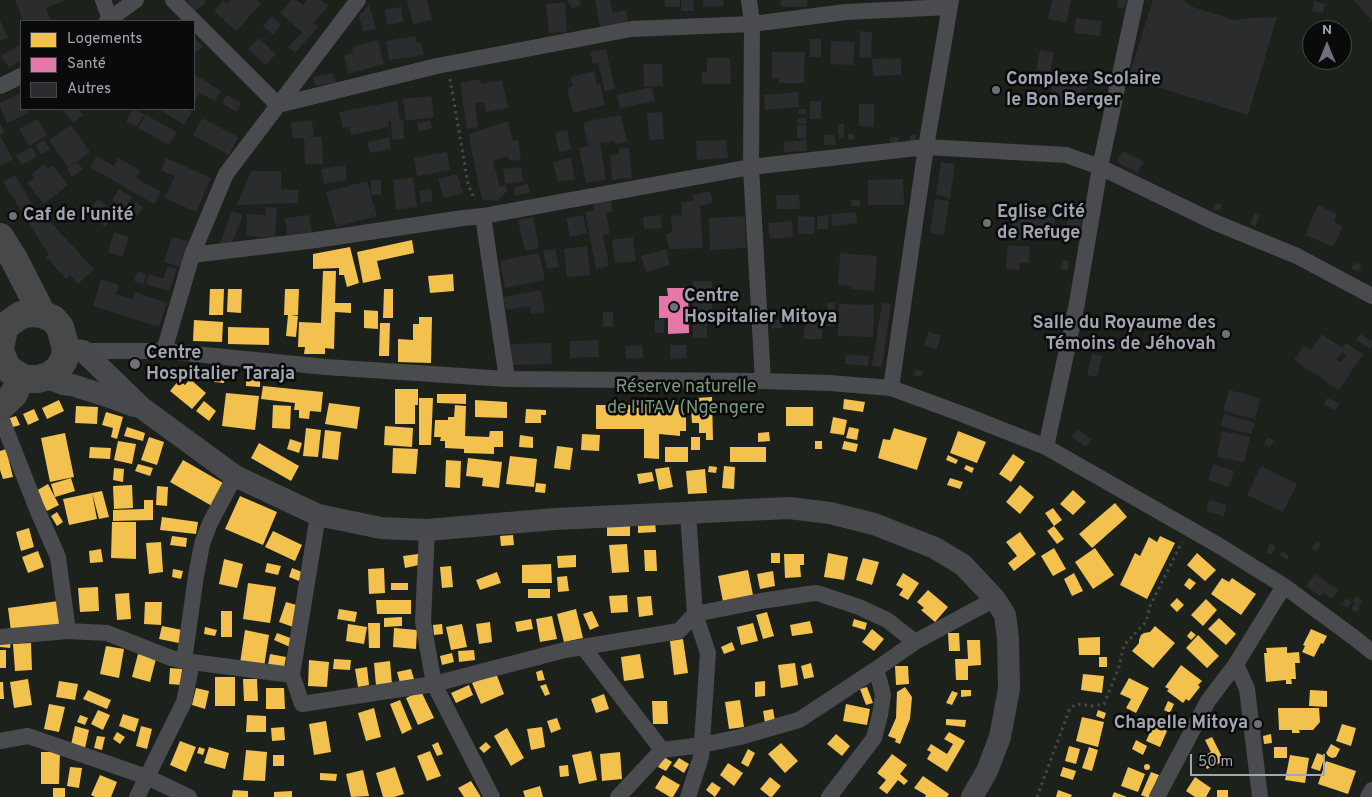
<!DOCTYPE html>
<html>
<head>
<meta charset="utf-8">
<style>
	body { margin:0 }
	#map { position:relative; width:1372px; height:797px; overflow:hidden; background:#0f0f10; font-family:Overpass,sans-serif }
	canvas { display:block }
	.legend { position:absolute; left:20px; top:20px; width:175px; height:90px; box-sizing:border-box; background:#0a0a0b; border:1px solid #46484d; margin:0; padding:6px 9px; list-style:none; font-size:15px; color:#a1a6b0 }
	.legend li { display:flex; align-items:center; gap:10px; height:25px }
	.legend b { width:25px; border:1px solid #46484d }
	.north { position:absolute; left:1302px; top:20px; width:50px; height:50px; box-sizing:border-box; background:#0a0a0b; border:1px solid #46484d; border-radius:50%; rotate:0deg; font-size:14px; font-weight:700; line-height:20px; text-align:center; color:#a1a6b0 }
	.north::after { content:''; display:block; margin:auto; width:18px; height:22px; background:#6e7178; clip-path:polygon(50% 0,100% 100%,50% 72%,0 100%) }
	.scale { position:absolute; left:1190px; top:754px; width:135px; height:22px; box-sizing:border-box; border:2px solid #a1a6b0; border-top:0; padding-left:6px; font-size:15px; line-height:18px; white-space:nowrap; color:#a1a6b0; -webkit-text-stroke:4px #0a0a0b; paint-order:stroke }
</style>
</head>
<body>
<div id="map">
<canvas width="1372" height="797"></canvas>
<ul class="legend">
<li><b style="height:14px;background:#f2c14e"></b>Logements</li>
<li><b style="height:14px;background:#e377a8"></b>Santé</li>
<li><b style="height:14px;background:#2b2c2d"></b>Autres</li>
</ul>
<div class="north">N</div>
<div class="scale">50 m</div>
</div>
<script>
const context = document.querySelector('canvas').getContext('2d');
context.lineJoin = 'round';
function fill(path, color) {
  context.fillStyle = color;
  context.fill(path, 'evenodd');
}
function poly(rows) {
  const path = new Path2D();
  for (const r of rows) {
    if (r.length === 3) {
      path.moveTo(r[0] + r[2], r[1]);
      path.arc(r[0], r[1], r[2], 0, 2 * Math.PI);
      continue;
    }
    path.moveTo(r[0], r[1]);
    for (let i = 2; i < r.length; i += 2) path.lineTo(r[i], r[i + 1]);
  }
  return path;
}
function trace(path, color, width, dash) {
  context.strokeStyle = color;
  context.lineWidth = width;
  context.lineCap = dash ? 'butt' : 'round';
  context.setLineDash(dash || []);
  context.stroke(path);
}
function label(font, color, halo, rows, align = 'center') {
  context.font = font + ' Overpass,sans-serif';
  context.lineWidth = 5;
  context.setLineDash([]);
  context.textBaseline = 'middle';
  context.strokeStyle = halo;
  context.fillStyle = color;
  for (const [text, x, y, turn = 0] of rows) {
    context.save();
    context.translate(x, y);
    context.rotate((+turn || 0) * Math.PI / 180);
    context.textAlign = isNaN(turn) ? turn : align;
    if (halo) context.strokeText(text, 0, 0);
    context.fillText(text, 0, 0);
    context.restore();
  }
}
fill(poly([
	[0,0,1372,0,1372,797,0,797],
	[21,21,194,21,194,109,21,109],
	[1312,30,1342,30,1342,60,1312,60]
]), '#1c211c');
fill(poly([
	[412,240,414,253,377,261,381,279,363,283,357,252],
	[350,247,359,283,347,287,344,275,339,275,339,268,313,269,313,254],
	[323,271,336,271,335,303,351,303,351,313,335,312,334,349,325,348,325,354,304,354,305,347,298,347,299,322,321,323],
	[453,274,454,291,430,293,428,276],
	[210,289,224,289,223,315,209,315],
	[228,289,242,289,241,313,227,312],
	[285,289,299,289,298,315,291,315,298,316,296,337,286,336,288,315,284,315],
	[384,289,393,289,393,318,383,318],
	[364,310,378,311,378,329,364,328],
	[419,317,432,317,431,363,398,362,398,339,413,340,413,324,419,324],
	[194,320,223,322,222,342,193,341],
	[380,323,390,323,389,356,379,356],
	[228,327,269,328,269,345,228,344],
	[215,375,225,376,224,383,214,382],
	[246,377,260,377,260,387,246,386],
	[190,379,206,393,192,409,170,391,179,380,185,385],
	[263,386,323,392,321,412,310,411,309,419,299,418,299,410,294,410,295,403,261,399],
	[395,389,418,389,418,405,415,405,415,424,395,424],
	[226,393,259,396,255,430,222,426],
	[437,394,466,394,466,404,437,403],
	[712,397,713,440,706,440,706,433,699,433,699,423,692,423,691,411,697,411,696,398],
	[419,398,433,398,431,445,419,445],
	[844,399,865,402,863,412,843,409],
	[59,400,64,411,47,419,42,408],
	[475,400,507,402,507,418,475,417],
	[204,401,216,411,209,421,196,411],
	[329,403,360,407,357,429,325,424],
	[644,404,686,405,686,431,680,431,680,436,659,434,659,459,644,458,644,429,596,429,596,405,644,405],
	[273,405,291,406,290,429,272,428],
	[455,405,466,406,465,436,489,437,490,431,503,431,503,447,494,447,494,454,464,453,464,449,445,448,445,441,440,441,441,437,434,437,435,420,448,420,448,417,454,417],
	[76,406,98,407,97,424,75,423],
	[786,407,813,407,813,426,786,426],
	[34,409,39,420,28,425,23,414],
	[526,409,546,410,546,415,541,415,541,423,525,423],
	[106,412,123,417,117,439,111,437,113,428,102,425],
	[16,416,20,425,10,428,7,419],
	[833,417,847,420,844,435,830,433],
	[385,426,413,428,412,447,384,445],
	[127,427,145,433,143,441,124,436],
	[849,427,859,429,857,440,846,438],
	[306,428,321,430,318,457,303,456],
	[894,428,927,438,917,470,878,458,883,439,890,440],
	[325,430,341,432,338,460,322,458],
	[958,431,986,442,977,463,950,453],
	[769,432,770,441,758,442,758,433],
	[65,433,74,477,50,482,41,438],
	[582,434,600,435,599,451,581,450],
	[520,435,533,437,533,448,519,447],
	[149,437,164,442,157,465,141,460],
	[691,437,700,437,700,450,691,450],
	[290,439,302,443,299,453,287,449],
	[118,441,136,444,132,464,114,460],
	[815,441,822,441,822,449,815,449],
	[844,441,858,444,856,452,842,449],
	[259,443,299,466,291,481,251,458],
	[557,446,573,448,570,470,554,468],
	[90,447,111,448,110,459,89,458],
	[665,447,688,447,688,462,665,462],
	[730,447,766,447,766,462,730,462],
	[393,448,418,449,416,474,392,473],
	[6,449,13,477,3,479,0,470,0,451],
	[1013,454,1025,462,1011,482,999,474],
	[948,455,958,460,956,464,946,460],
	[510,456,537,459,534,487,506,484],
	[468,458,502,462,499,488,482,486,483,478,466,476],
	[183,460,225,484,212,506,170,482],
	[446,460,461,461,460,488,445,487],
	[138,464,153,468,150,476,135,471],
	[966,465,974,468,972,473,964,469],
	[709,466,717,467,716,473,708,472],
	[724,466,735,467,734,489,722,488],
	[669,467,673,487,659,490,655,469],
	[114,468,124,469,123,482,113,480],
	[705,469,707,493,688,494,686,471],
	[652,472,654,481,639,484,637,474],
	[71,478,75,491,55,497,51,484],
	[950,478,963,482,960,489,947,485],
	[536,483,546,484,545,493,535,492],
	[48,484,59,505,47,511,36,491],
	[132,485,133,508,114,509,113,486],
	[1020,485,1034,497,1020,514,1006,502],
	[157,486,168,487,167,506,156,505],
	[1073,490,1086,502,1073,515,1060,504],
	[102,491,109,517,99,519,92,493],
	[92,493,97,519,69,525,63,499],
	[240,496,277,512,263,545,225,529],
	[144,500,153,500,153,520,113,521,113,510,144,509],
	[1115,503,1127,517,1092,548,1079,534],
	[1053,508,1062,520,1054,526,1045,513],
	[57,512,63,522,57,526,51,516],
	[162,517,198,522,196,534,160,530],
	[112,522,136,522,136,559,111,558],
	[655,522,656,532,638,533,638,524],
	[630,525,630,536,607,536,607,526],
	[1054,526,1064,539,1057,544,1047,531],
	[29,528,34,547,21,551,16,532],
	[273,531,302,545,295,561,265,547],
	[1020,532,1036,554,1014,571,1008,563,1017,556,1006,542],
	[513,535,514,545,501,546,500,536],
	[172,536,187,538,186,547,170,545],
	[1160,536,1175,543,1147,599,1120,585,1135,553,1140,556,1149,537,1157,542],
	[161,542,163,572,149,574,146,543],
	[627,544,629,572,612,573,609,545],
	[1054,548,1066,569,1053,576,1041,556],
	[1095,548,1114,575,1093,589,1075,562],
	[101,549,103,562,90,563,89,551],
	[644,550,656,550,657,571,645,571],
	[38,551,44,567,28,573,22,557],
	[771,553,780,553,780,563,771,563],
	[828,553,848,557,844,580,824,577],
	[1197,553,1216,570,1205,581,1187,565],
	[418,554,419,565,405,568,403,556],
	[784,554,804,554,804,565,800,565,801,577,785,578],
	[576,555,576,567,558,568,557,556],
	[863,558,879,562,872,585,856,580],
	[224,559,243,564,237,588,219,584],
	[267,563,281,566,278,575,265,572],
	[551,564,552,583,522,583,522,565],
	[451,566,453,587,442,588,440,567],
	[292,568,302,572,299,581,289,577],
	[384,568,385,593,369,594,368,569],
	[173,569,183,571,181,579,172,577],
	[748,570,753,595,723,602,718,576],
	[773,571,775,586,760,589,757,574],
	[497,572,501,583,480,590,476,580],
	[903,573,919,583,908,600,899,595,903,589,896,585],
	[1074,573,1083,591,1072,596,1064,579],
	[567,576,569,591,558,592,557,577],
	[1189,578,1196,583,1190,590,1184,585],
	[1222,578,1229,582,1232,578,1256,594,1241,615,1211,594],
	[248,583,276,587,270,623,243,619],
	[391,583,408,583,408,590,391,590],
	[98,587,99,611,80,612,78,588],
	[528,589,550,589,550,598,528,598],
	[928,590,948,607,935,622,921,610,924,608,917,602],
	[129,593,131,619,117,620,115,594],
	[627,595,628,612,611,613,609,596],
	[651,596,653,615,639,617,637,597],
	[1177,598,1184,605,1177,612,1170,605],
	[1206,599,1217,610,1203,626,1191,615],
	[376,600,411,600,411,614,377,614],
	[58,601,61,625,11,631,8,608],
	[145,602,162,602,161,625,144,624],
	[286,602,300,606,293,627,279,622],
	[339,609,357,612,355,622,337,619],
	[576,609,583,638,564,642,557,614],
	[221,611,232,611,232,637,221,637],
	[592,611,599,626,590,630,583,614],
	[767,612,774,636,763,639,756,615],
	[552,616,557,639,540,642,536,619],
	[402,617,402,626,384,627,384,618],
	[1219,618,1236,634,1226,645,1208,629],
	[531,619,533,629,517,632,515,622],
	[854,619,867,623,865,630,852,626],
	[810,621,813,633,792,636,790,625],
	[490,622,492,642,479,644,476,624],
	[368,623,380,623,380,648,369,648],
	[753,623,758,641,741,645,737,627],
	[348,624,367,627,364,644,346,641],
	[442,624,443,634,434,635,433,625],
	[462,624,467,647,451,650,446,627],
	[162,626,182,630,179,643,159,639],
	[1155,626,1175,643,1153,668,1132,651,1139,643,1139,640,1141,635,1144,633,1150,632],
	[205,627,217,630,215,636,204,634],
	[394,628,417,630,416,649,393,647],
	[872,629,884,639,874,651,862,642],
	[1311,629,1327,636,1323,644,1321,643,1314,657,1302,652,1305,646,1303,645],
	[245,630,269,635,264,667,240,663],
	[1191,631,1196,635,1191,640,1187,636],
	[277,633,293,639,290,647,274,640],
	[948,633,959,633,960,651,949,651],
	[1198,635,1219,656,1207,668,1186,648],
	[1100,637,1100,655,1079,655,1078,638],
	[683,639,688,673,674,675,670,641],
	[0,640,11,641,10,648,0,647],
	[967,640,980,640,981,665,968,666,968,680,956,680,955,659,968,659],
	[732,642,735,650,724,654,721,647],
	[31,643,32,670,15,671,13,644],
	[106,646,124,649,119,678,100,674],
	[1287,647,1287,653,1299,652,1300,663,1295,663,1296,679,1291,679,1292,684,1286,684,1286,680,1266,682,1264,653,1267,653,1266,648],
	[0,650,6,650,6,668,0,668],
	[474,650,475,660,459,662,458,651],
	[452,653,454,662,442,665,440,656],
	[138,654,156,659,150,682,132,677],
	[270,654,286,657,284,668,268,665],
	[640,654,644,678,624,681,621,657],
	[1099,657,1107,657,1107,667,1099,667],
	[334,659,351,660,350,670,333,669],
	[309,660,329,662,327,687,308,686],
	[390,661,392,684,376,686,374,663],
	[795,663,798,685,781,688,778,665],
	[811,663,814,677,804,679,801,666],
	[1181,665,1202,681,1198,685,1200,687,1189,701,1186,699,1183,703,1167,691,1169,689,1165,687],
	[895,666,908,666,909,684,896,685],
	[367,667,369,685,358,687,355,669],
	[170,668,182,669,181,685,169,684],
	[411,669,414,679,400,683,397,672],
	[542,670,545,680,538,681,536,672],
	[496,673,504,694,481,704,472,683],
	[1083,674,1104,676,1102,693,1081,690],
	[215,677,235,677,235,706,215,706],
	[1129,678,1149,688,1136,713,1126,708,1131,699,1120,694],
	[28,679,32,705,14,708,10,682],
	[243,679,257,679,258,701,244,701],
	[59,681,78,684,75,700,56,697],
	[765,681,765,696,755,697,755,682],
	[0,682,3,682,4,699,0,699],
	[546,684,550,694,545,696,540,686],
	[469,685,473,695,456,703,451,693],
	[867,687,873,703,866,705,860,689],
	[905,687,912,697,910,719,900,744,895,742,896,739,888,736,896,718,897,692],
	[196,688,209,691,205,709,192,705],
	[266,688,284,688,285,709,266,709],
	[88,690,111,700,107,709,83,699],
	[961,690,971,690,971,696,961,697],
	[1310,690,1327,691,1327,707,1309,706],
	[421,691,434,718,418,725,406,698],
	[952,691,958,693,952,705,946,703],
	[604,694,609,709,596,713,591,699],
	[400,700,412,729,402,734,390,704],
	[740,700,744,727,729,729,725,702],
	[652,701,667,701,668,724,653,724],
	[1168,701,1174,704,1170,713,1164,710],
	[49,704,65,707,59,732,44,729],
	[846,704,870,709,867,725,843,721],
	[374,708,381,737,366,741,358,713],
	[1278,708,1319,708,1320,722,1313,730,1299,730,1300,733,1292,733,1292,730,1279,730],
	[773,709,775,721,765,723,763,711],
	[98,710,110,715,103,730,91,724],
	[1098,710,1106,713,1104,719,1096,716],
	[123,714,139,719,135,732,119,726],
	[80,715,88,718,85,725,77,722],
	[247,715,266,716,266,732,246,732],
	[1082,717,1104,722,1098,747,1076,741],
	[557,718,561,729,551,733,547,721],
	[946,719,966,720,965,727,946,725],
	[1156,719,1166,723,1163,729,1167,731,1160,747,1146,741],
	[326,721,331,752,314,755,309,724],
	[1342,724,1356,728,1351,746,1336,741],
	[75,726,89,730,85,748,71,745],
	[141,726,152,729,147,749,136,746],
	[284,727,285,740,272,741,271,728],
	[542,727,545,747,531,750,527,729],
	[507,728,524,758,511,766,494,736],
	[117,732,125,737,120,744,113,739],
	[949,732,965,741,947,772,927,759,931,752,927,750,931,744,947,754,953,744,944,739],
	[836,734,850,746,842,756,827,744],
	[1271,734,1272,743,1264,744,1263,736],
	[97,736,105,737,102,750,94,748],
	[1212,737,1224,761,1207,769,1201,757,1211,752,1205,740],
	[1136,740,1147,746,1143,755,1132,749],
	[180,741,196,747,186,772,170,765],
	[438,742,443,754,437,756,432,745],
	[486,742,491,747,484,753,479,748],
	[781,743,798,761,785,773,768,754],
	[1331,744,1340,749,1336,757,1332,758,1328,756,1326,753],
	[1069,746,1080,749,1076,764,1065,761],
	[199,747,205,749,203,755,197,753],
	[209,747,229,753,225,769,204,763],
	[1089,747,1098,750,1092,771,1082,768],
	[1274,747,1287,747,1287,758,1274,758],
	[748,749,755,753,748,767,741,763],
	[246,750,267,752,265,781,243,780],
	[430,751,441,776,427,781,417,756],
	[591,751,597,780,579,784,572,755],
	[41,752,60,752,59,784,41,784],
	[620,752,622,779,602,781,600,754],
	[1317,753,1325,756,1320,771,1311,768],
	[892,754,907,765,900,774,908,781,904,785,898,780,887,794,879,788,886,780,877,773],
	[273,755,284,755,284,766,273,766],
	[1290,755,1309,758,1305,783,1285,780],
	[664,757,672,762,666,771,658,767],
	[679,758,689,764,684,773,673,766],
	[1326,761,1356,771,1348,794,1318,784],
	[728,763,743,773,734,786,720,775],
	[1147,767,3],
	[568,765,569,776,560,777,559,766],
	[70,767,82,768,79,788,67,786],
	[395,767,404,794,394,797,383,797,376,773],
	[1063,767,1076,771,1073,780,1060,776],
	[1128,767,1145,774,1138,792,1121,786],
	[363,770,369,796,351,797,346,774],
	[1151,772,1159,775,1149,797,1146,797,1141,795],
	[320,773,337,774,336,781,320,780],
	[100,775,117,782,111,797,95,797,91,795],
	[663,775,680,785,673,797,670,797,655,788],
	[923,776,949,794,947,797,925,797,926,795,914,788],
	[770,777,781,786,772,797,770,797,760,789],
	[1195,777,1211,788,1206,797,1195,797,1186,791],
	[471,781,481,797,464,797,458,788],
	[712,782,721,788,715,797,706,790],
	[540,786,543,797,525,797,523,791],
	[53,788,65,788,65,797,53,797],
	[233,790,248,791,248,797,232,797],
	[1058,790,1072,795,1071,797,1056,797],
	[1217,790,1228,790,1228,797,1217,797],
	[292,791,292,797,274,797,274,792],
	[1114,792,1127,797,1112,797]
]), '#f2c14e');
fill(poly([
	[667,288,688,288,689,333,668,334,668,318,659,318,659,296,668,296]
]), '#e377a8');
fill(poly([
	[15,0,66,0,46,8,51,21,23,21],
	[187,0,204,0,206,3,195,11],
	[223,0,226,4,230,0,256,0,261,4,236,31,214,11],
	[291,0,297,0,303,5,307,0,321,0,328,6,313,23,318,27,295,53,288,47,302,32,280,13],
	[407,0,427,0,432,20,413,24],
	[567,0,579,0,581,4,572,9],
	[595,0,610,0,613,13,626,10,628,21,600,27],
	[664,0,680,0,680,7,665,7],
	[681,0,693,0,694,11,681,11],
	[703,0,723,0,724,6,703,7],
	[781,0,808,0,807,7,781,7],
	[1052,0,1071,0,1066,23,1048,19],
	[1118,0,1126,0,1124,9,1117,7],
	[1153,0,1183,0,1193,7,1234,20,1252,18,1277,17,1248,115,1128,78],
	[1354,0,1372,0,1372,21],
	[1314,1,1325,4,1323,13,1312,11],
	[565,2,567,32,549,33,546,4],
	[369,5,376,29,363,32,359,15],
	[401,7,403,22,387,25,385,9],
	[272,16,281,25,273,35,263,26],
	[1076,18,1102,21,1100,36,1074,33],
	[0,22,1,22,8,38,0,41],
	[860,31,872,32,871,58,859,57],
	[415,36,417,43,421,42,424,55,389,60,386,41],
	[194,37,203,47,194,53],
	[259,38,276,54,266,65,248,49],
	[810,39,821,39,821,57,810,57],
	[378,40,384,64,348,74,344,55,353,53,352,47],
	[831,41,855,42,853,65,830,64],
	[21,44,21,61,9,68,1,56],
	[606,49,615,89,605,91,598,63,593,64,590,52],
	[1040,50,1054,53,1050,73,1036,70],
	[772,52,805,52,804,83,779,83,779,78,772,78],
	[707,58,730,58,731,84,702,84,702,72,707,72],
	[901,58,901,75,873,76,872,59],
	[643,64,662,64,663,86,644,87],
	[594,71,597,85,600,84,605,105,573,113,567,88,573,86,570,77],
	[333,73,336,82,315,86,313,77],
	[1052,73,1088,74,1087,89,1081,89,1081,95,1074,95,1074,104,1051,103],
	[194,74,221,91,214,101,200,93,194,102],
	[480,79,481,84,502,80,508,108,486,112,484,102,475,103,478,127,467,129,460,83],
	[652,87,655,101,620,108,617,95],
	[798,92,799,107,765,110,764,95],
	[21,93,21,109,26,109,28,113,7,123,0,106,0,103],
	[227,95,241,103,236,112,222,103],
	[431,96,434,117,406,121,403,99],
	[397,101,400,120,403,120,404,139,392,140,391,121,388,121,389,127,351,135,349,127,343,128,339,112],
	[810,101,821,101,821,119,810,119],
	[859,104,874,104,874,127,859,126],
	[65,109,78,109,83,115,74,123,63,111],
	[133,109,144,114,136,127,126,121],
	[159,109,187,109,192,112,184,125],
	[799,109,806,109,806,114,799,114],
	[662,112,664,139,649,140,647,113],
	[146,115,177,132,169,145,138,128],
	[621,115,627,142,615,144,615,141,600,143,606,179,586,183,579,148,588,146,583,122],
	[202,118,238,137,229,155,193,135],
	[798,118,806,118,806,124,798,124],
	[37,119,47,135,29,146,19,129],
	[312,120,314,136,308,137,322,137,323,164,305,164,304,138,293,139,291,123],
	[430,120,432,128,419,132,417,123],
	[508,121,513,141,518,140,521,159,509,161,508,156,493,161,500,187,505,184,503,169,521,167,523,182,505,184,507,191,497,201,482,200,472,153,469,134],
	[0,123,5,133,0,135],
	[838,124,844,124,844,138,839,139],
	[71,125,90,152,68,168,49,140],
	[797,125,806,125,806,139,797,138],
	[567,130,571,150,559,152,555,132],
	[848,134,854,134,854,140,847,139],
	[824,135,835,135,835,145,824,145],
	[910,135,916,135,916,141,910,141],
	[0,136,13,159,1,166,0,164],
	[389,137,391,149,370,153,367,142],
	[890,137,898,137,898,145,890,145],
	[44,140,50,149,41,154,35,146],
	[726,140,728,158,697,160,696,141],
	[806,140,807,151,784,152,783,142],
	[31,147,37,156,22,165,16,155],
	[629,148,632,178,612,180,610,155,619,154,619,149],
	[1123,151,1144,162,1137,173,1117,162],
	[447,152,450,170,417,176,414,158],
	[97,156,114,166,118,158,140,170,136,178,161,192,154,204,90,167],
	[166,158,211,178,196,212,165,198,175,176,161,170],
	[571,158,575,179,558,182,553,162],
	[77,162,83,169,72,177,67,169],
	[941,162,955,164,950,198,936,195],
	[44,164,48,169,53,165,68,185,44,204,27,183,34,178,32,174],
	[345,165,347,180,324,184,321,169],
	[251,171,281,171,281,189,298,190,298,203,237,205],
	[457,174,463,193,444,198,438,179],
	[15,175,38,214,41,212,94,269,78,284,70,275,66,279,46,257,49,255,3,182],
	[413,177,417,207,396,210,393,180],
	[903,179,904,205,868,205,868,180],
	[371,180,381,180,381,195,371,195],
	[367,181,377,216,336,227,326,192],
	[528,184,530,193,515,196,514,187],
	[119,189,132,197,126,208,112,200],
	[431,189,433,201,421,203,419,191],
	[710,191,713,203,700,206,703,248,670,249,665,234,672,232,671,216,682,215,682,202,694,200,693,195],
	[776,195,799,195,800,209,777,209],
	[98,199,117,214,105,227,87,212],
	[935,199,949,201,944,235,930,233],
	[611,200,613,212,606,213,610,233,603,235,609,266,596,269,585,212,594,210,593,203],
	[851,200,860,200,860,206,851,206],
	[135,202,143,207,138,216,129,211],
	[1216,203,1222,205,1219,211,1213,209],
	[1318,205,1337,214,1334,222,1343,226,1333,247,1305,235],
	[266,207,277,208,275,238,246,236,247,214,266,215],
	[232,211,243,215,231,246,220,243],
	[856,212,857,223,832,226,831,214],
	[1255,213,1260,215,1255,227,1250,224],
	[309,215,312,232,287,235,285,218],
	[583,215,587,233,570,237,566,218],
	[661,215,662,228,644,229,643,217],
	[828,215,828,229,817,229,817,216],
	[1013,215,1055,217,1054,227,1049,227,1049,230,1034,229,1034,237,1028,237,1028,241,1012,240],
	[745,216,746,248,710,250,709,218],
	[798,216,815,217,814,234,798,234],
	[1068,216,1082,218,1080,237,1065,235],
	[533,217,539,248,525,251,518,220],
	[792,221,793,237,770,239,768,223],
	[114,232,129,237,122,257,108,252],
	[172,237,188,241,180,267,164,262],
	[633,237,636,261,615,263,612,240],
	[1008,245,1030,247,1029,263,1020,263,1019,270,1006,269],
	[587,246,590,275,567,277,564,249],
	[555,249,559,267,547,269,543,251],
	[666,249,670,265,646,272,641,256],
	[539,253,545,280,505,288,500,261],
	[840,253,877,256,874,291,852,289,852,286,838,285],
	[1062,260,1069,261,1068,270,1060,269],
	[1356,262,1362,266,1357,272,1351,268],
	[168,266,177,269,169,291,146,284,149,274,163,279],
	[138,271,147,274,143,284,134,281],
	[101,279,119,285,116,294,133,299,135,292,167,303,159,327,93,306],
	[693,281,712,281,712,318,707,318,707,338,693,338],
	[541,290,545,312,531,314,530,306,506,310,503,297],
	[827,303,835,303,835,326,827,326],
	[882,303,891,304,882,367,872,366],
	[839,304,874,305,873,337,838,336],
	[603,312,613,312,613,327,603,327],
	[721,313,731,313,731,324,721,324],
	[805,313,822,313,822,339,804,339],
	[794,322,3.5],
	[664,319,664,333,655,333,655,320],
	[772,320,782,320,782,328,772,328],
	[928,332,941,335,937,349,924,346],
	[1322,334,1342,348,1346,343,1363,354,1339,390,1294,360,1304,346,1311,350],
	[1342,352,1346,355,1341,362,1336,360],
	[1360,334,1372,341,1372,345,1370,349,1356,340],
	[598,340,599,357,570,358,570,341],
	[551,343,552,364,511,365,511,344],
	[642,345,643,358,626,359,625,346],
	[670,345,686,345,687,358,670,359],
	[846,354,869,356,868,366,845,364],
	[1092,354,1102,356,1097,377,1087,375],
	[915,369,923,371,921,377,913,375],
	[1229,390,1260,398,1255,419,1223,411],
	[1327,398,1339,403,1336,410,1324,405],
	[1224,414,1255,423,1251,434,1221,426],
	[1077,429,1092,439,1086,447,1072,437],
	[1222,431,1250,437,1244,462,1217,457],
	[1268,437,1274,441,1270,447,1264,444],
	[1213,464,1234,471,1229,487,1208,480],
	[1261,466,1297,484,1283,512,1247,495],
	[1209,500,1227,505,1224,516,1206,511],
	[1317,541,1321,545,1316,551,1311,548],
	[1270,543,1276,546,1272,555,1266,553],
	[1282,551,1289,556,1287,560,1280,555],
	[1315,574,1339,590,1332,599,1323,593,1320,596,1306,586],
	[1356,596,1362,601,1358,606,1360,607,1357,613,1351,609,1355,603,1353,601],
	[1346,598,1352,602,1348,608,1342,604]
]), '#2b2c2d');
trace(poly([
	[450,79,468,184,475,200],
	[1037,797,1070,708,1077,704,1092,706,1104,704,1119,667,1124,645,1146,622,1150,606,1182,542]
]), '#45474a', 3, [2.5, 4]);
trace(poly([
	[103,0,110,19],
	[173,0,278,105,437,66,631,29,752,24,846,12,950,7],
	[749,0,752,24,751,167,763,381],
	[107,21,136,0],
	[0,86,21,76],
	[483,216,507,379],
	[192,255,316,240,463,218,483,216,751,167,926,147,1066,155,1100,167,1214,222,1297,256,1372,296],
	[83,351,164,351,326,367,507,379,763,381,830,383,891,388,962,414,1046,447,1218,545,1284,586,1356,639,1372,652],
	[164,351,192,255,226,174,358,0],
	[891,388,926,147,951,0],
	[0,415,39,514,58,557,68,631],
	[1046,447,1077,303,1100,167,1136,0],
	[318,515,292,675,302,704,434,684,565,650,679,631,695,614,761,601,808,594,817,593,859,607,887,620,915,642],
	[427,530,423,622,434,684,492,797],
	[0,637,68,631,107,633,171,658,184,661,292,675],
	[583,647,662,750],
	[184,661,196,576,202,544,210,523,235,476],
	[1236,664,1247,689,1260,797],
	[0,741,28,736,147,777,189,797],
	[137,797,184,702,192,662],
	[618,797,662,750,702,745,740,737,799,720,875,670,915,642,995,599],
	[688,797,701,757,708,653,695,614,688,513],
	[829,797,874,738,880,715,883,695,879,679,875,670],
	[1157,797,1208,701,1236,664,1284,586],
	[1368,797,1372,790]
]), '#4a4b4e', 16);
trace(poly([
	[66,349,83,351,142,408,235,476,318,515,381,528,427,530,555,519,789,508,830,513,874,524,935,548,963,565,995,599,1005,615,1008,638,1009,689,1000,737,987,771,972,797],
	[49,376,53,380,63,384,72,385,107,396,134,406]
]), '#48494c', 22);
trace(poly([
	[0,237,14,259,42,314],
	[0,348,4,329,8,324,21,315,31,313,42,314,53,319,60,327,66,349,64,360,58,369,49,376,38,379,27,379,21,377,7,368,0,351],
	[0,407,14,394,21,377]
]), '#46484a', 28);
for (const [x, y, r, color] of [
	[996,90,5,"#6e7178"],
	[13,216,5,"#6e7178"],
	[987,223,5,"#6e7178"],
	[674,307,5,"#6e7178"],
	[1226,334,5,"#6e7178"],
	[135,364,6,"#6e7178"],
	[1258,724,5,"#6e7178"]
]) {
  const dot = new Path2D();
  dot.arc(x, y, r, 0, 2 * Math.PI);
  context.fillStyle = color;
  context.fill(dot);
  trace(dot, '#0a0a0b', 2);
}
label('bold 18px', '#a1a6b0', '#0a0a0b', [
	["Complexe Scolaire",1006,80],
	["le Bon Berger",1006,101],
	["Eglise Cité",997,213],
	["de Refuge",997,234],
	["Caf de l'unité",23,216],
	["Centre",684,297],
	["Hospitalier Mitoya",684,318],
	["Salle du Royaume des",1216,324,"right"],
	["Témoins de Jéhovah",1216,345,"right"],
	["Centre",146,354],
	["Hospitalier Taraja",146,375],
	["Chapelle Mitoya",1248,724,"right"]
], 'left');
label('18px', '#799a7a', '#0a0a0b', [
	["Réserve naturelle",686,388],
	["de l'ITAV (Ngengere",686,409]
]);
</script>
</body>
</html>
